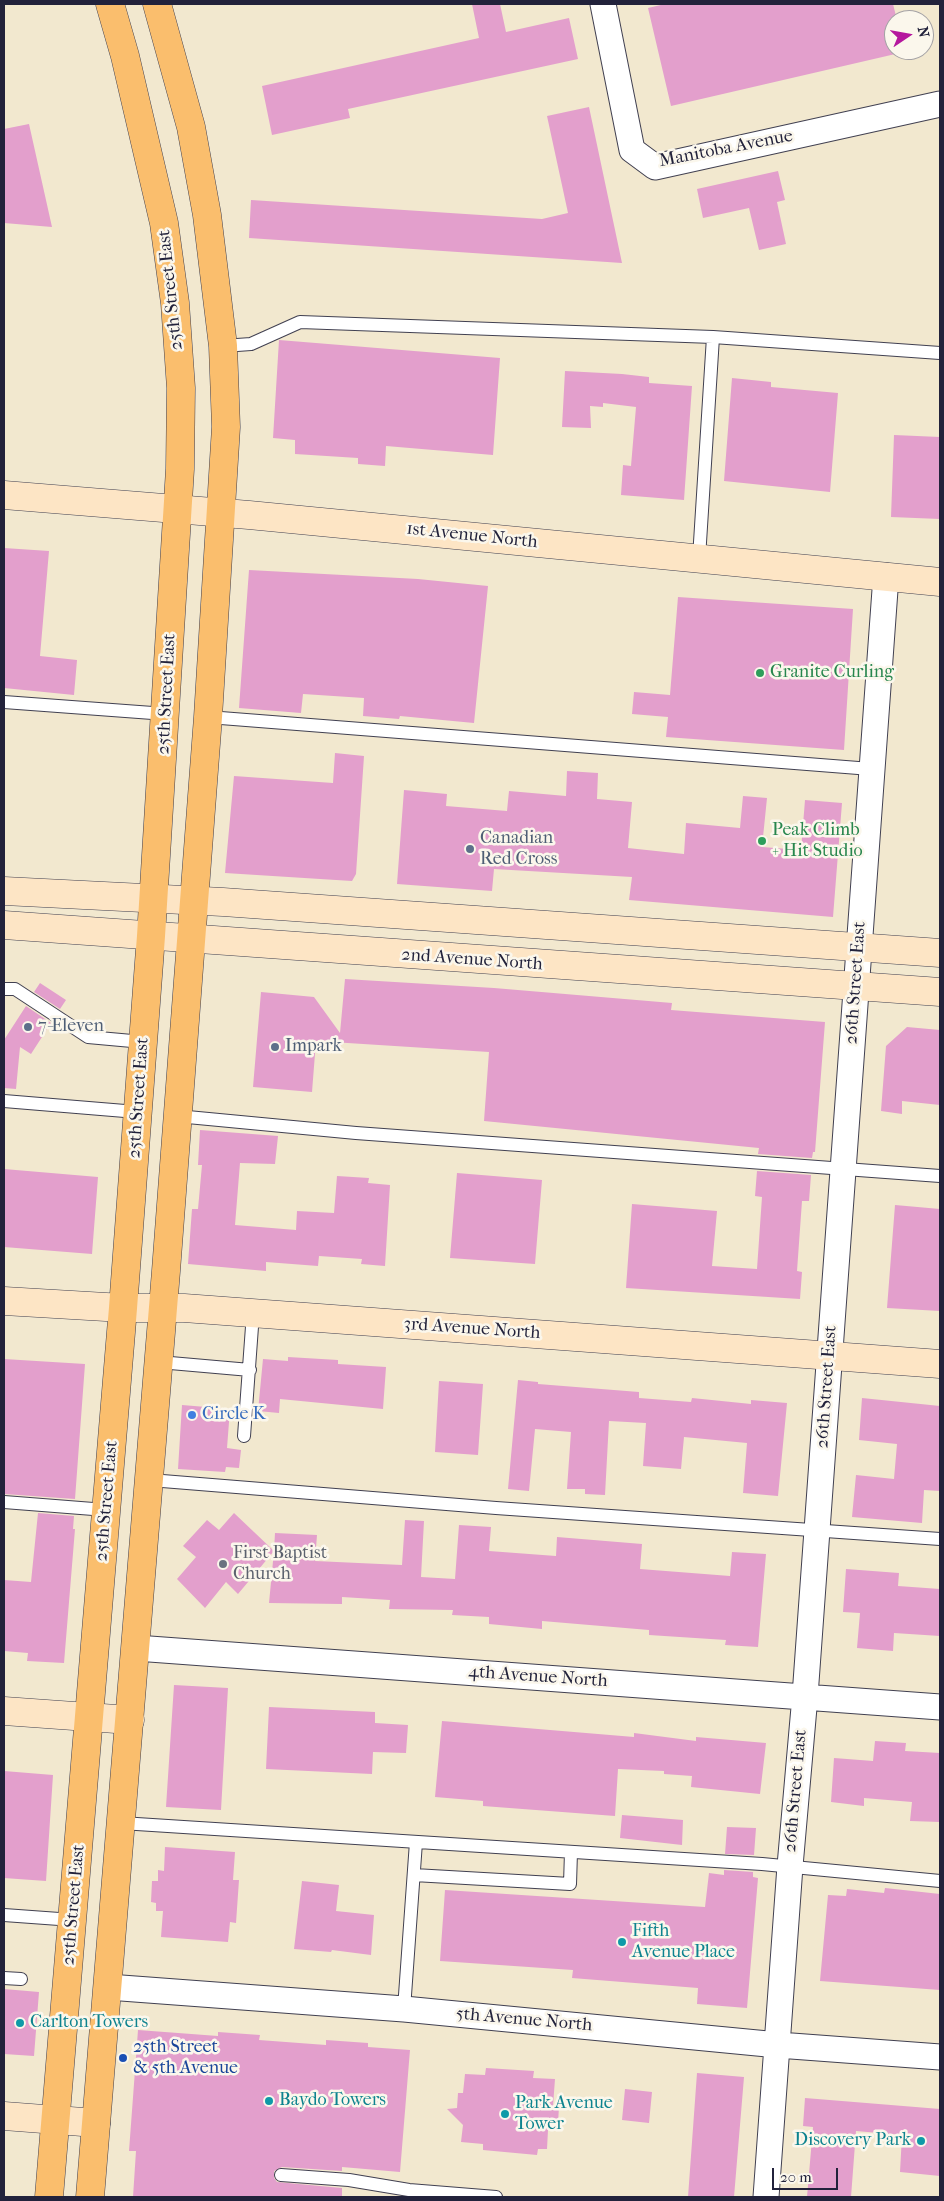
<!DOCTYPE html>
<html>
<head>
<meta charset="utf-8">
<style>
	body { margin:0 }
	#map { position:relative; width:944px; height:2201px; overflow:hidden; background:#f2e8cf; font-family:"IM FELL French Canon",serif }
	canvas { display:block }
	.frame { position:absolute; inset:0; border:5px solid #22223b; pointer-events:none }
	.north { position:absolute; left:884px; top:10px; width:50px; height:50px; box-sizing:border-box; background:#fbf7ec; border:1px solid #a4a2a5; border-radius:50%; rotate:78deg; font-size:14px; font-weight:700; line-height:20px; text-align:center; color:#22223b }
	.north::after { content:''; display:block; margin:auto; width:18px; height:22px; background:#b5179e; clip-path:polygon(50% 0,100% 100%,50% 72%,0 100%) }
	.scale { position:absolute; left:772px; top:2168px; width:66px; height:22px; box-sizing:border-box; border:2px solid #22223b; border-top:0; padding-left:6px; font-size:15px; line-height:18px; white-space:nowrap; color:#22223b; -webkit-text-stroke:4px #fbf7ec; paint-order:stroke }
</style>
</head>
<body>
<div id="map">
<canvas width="944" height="2201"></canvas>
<div class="frame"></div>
<div class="north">N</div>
<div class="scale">20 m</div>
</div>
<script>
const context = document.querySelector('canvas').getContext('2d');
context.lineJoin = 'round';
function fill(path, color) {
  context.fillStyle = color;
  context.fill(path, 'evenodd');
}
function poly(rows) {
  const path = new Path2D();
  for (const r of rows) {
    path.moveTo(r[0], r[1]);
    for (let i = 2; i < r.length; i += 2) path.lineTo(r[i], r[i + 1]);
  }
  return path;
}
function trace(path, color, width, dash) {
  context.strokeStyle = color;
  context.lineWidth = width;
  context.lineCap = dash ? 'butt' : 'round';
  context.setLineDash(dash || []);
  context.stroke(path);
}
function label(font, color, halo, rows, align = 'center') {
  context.font = font + ' "IM FELL French Canon",serif';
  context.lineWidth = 5;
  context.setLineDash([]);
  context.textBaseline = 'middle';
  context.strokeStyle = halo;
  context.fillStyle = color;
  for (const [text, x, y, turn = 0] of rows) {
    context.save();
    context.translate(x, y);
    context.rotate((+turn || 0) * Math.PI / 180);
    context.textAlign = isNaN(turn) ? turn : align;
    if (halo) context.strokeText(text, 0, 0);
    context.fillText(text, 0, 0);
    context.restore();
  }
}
fill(poly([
	[472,4,500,4,506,32,569,18,578,59,348,109,350,118,272,135,262,86,479,38],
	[665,4,893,4,897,20,894,20,894,50,903,50,904,52,671,106,648,8],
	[589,107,622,263,249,238,251,200,542,219,568,213,547,116],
	[29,124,52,227,4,223,4,129],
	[778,171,785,200,777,202,786,244,759,250,749,208,703,218,697,189],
	[279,340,500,358,493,455,386,446,385,466,358,464,358,458,295,454,295,440,273,438],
	[565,371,622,374,649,377,649,383,692,386,684,500,621,495,623,465,631,466,636,407,603,403,603,407,590,406,591,428,562,427],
	[732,378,771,382,771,387,838,393,830,492,724,481],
	[894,435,940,437,940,519,891,517],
	[4,548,49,551,40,656,77,660,74,695,4,688],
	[249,570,418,579,488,586,474,723,400,716,399,719,363,716,364,698,303,694,301,713,239,708],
	[678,597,853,609,844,750,666,737,668,717,632,714,634,692,670,695],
	[335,753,364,756,356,874,352,881,225,873,234,776,333,783],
	[567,771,598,773,597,799,632,802,628,848,684,854,686,823,740,828,743,796,767,798,762,847,801,850,805,800,842,803,833,917,629,900,632,877,494,869,492,891,397,884,404,790,447,794,446,806,507,811,509,791,566,796],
	[345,979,494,988,672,1003,671,1010,825,1022,815,1152,813,1152,812,1158,758,1154,759,1148,484,1121,489,1052,316,1041,312,1092,253,1087,261,992,314,997,340,1033],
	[40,983,66,1000,60,1009,34,992],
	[26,1006,51,1023,31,1054,20,1047,16,1089,4,1088,4,1040],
	[907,1027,940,1030,940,1105,902,1101,902,1114,881,1111,886,1046],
	[200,1130,278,1136,275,1164,240,1163,235,1225,296,1230,297,1211,334,1213,337,1176,369,1178,368,1183,390,1185,385,1266,361,1264,362,1259,319,1256,318,1266,266,1262,266,1271,188,1264,192,1209,198,1209,202,1165,198,1165],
	[4,1169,98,1177,92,1254,4,1247],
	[757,1171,811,1175,809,1201,802,1201,797,1271,802,1272,800,1299,626,1288,632,1204,717,1211,712,1266,757,1269,762,1197,755,1196],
	[457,1173,542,1180,535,1264,450,1258],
	[895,1205,940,1209,940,1311,887,1308],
	[288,1357,338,1360,338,1364,386,1367,383,1409,280,1399,279,1413,258,1411,263,1359,288,1361],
	[4,1359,85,1364,75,1499,4,1494],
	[518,1380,538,1382,538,1384,639,1392,639,1398,691,1402,692,1398,751,1404,751,1400,787,1403,778,1496,743,1493,747,1443,684,1437,681,1469,643,1466,646,1423,609,1421,605,1495,585,1494,585,1489,567,1489,571,1432,535,1429,529,1491,508,1489],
	[439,1381,483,1384,478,1455,435,1452],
	[862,1398,940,1406,940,1491,924,1490,922,1523,852,1517,856,1475,894,1479,897,1444,859,1440],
	[182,1405,230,1409,227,1448,241,1450,239,1468,226,1467,225,1472,178,1469],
	[38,1513,74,1516,73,1529,75,1529,64,1663,27,1661,28,1653,4,1651,4,1580,31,1582],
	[234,1513,274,1551,275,1533,317,1535,315,1561,402,1565,405,1520,424,1521,421,1577,455,1579,459,1525,491,1527,489,1551,556,1556,557,1537,642,1544,640,1569,730,1576,732,1552,766,1554,758,1647,725,1645,726,1640,649,1635,649,1630,542,1621,542,1629,489,1624,489,1617,452,1615,453,1610,389,1609,390,1600,342,1597,342,1604,269,1603,274,1551,238,1594,226,1582,205,1608,177,1579,196,1557,183,1546,207,1520,219,1530],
	[846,1569,899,1573,898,1586,940,1589,940,1636,894,1633,893,1651,857,1648,860,1613,843,1612],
	[174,1685,228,1688,221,1810,166,1807],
	[269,1707,375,1712,375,1723,408,1725,406,1753,373,1752,372,1774,266,1769],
	[442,1721,634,1737,634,1733,696,1741,696,1737,766,1743,760,1794,691,1787,692,1776,664,1774,664,1771,618,1769,615,1816,483,1806,483,1801,435,1797],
	[875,1741,906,1743,905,1751,940,1753,940,1822,910,1821,912,1802,864,1798,864,1806,831,1802,834,1758,873,1761],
	[4,1771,53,1775,46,1881,4,1878],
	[622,1815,683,1820,682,1845,620,1838],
	[727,1827,756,1828,754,1855,725,1854],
	[165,1847,235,1852,233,1880,239,1880,236,1923,230,1922,228,1942,161,1937,163,1911,156,1911,156,1903,151,1902,152,1881,158,1881,158,1870,164,1871],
	[724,1870,753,1872,753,1877,758,1878,747,2008,697,2004,698,1988,572,1978,573,1970,440,1961,445,1890,705,1907,709,1873,724,1875],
	[302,1881,339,1885,336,1911,374,1915,371,1955,332,1950,331,1952,294,1949],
	[885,1888,940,1894,940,1990,820,1981,828,1895,846,1896,847,1889,884,1893],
	[4,1989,39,1992,34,2056,4,2054],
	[138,2030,218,2036,218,2032,260,2035,259,2040,326,2045,326,2040,368,2043,368,2047,410,2050,400,2172,342,2167,342,2171,282,2167,274,2171,274,2178,277,2182,342,2188,342,2197,133,2197,136,2151,129,2151],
	[486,2068,534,2071,533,2078,555,2079,553,2106,559,2106,558,2124,548,2130,547,2149,538,2149,537,2155,483,2150,483,2144,461,2142,463,2125,447,2109,457,2108,458,2093,463,2093,465,2074,485,2075],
	[697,2073,744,2077,734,2197,688,2197],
	[625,2089,652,2092,649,2123,622,2120],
	[805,2098,940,2109,940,2176,900,2172,902,2135,856,2131,851,2197,807,2197,813,2127,803,2126]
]), '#e39fcc');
const lane = poly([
	[223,346,251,344,300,322,713,337,940,353],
	[699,558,713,337],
	[4,702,166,714],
	[208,717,871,769],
	[4,989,15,989,88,1037,143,1042],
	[4,1101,137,1112],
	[177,1116,356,1133,940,1176],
	[159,1362,250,1370],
	[244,1436,253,1313],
	[150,1480,496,1508,940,1539],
	[4,1502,106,1510],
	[121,1823,762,1864,940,1881],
	[414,1875,570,1884,571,1852],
	[4,1915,73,1920],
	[4,1978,21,1979],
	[404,2009,416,1842],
	[281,2175,349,2180,409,2190,496,2197]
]);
const street = poly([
	[603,4,632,150,655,167,940,104],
	[136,1648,940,1707],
	[108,1987,404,2009,778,2045,940,2057],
	[766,2197,790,1866,805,1696,886,576]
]);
const secondary = poly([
	[4,495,249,515,940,582],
	[4,891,223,902,940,953],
	[4,925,940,992],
	[4,1301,123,1308,184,1308,940,1364],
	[4,1711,130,1720],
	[4,2116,96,2123]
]);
const primary = poly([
	[49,2197,123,1308,151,936,180,469,181,388,175,303,164,223,125,56,110,4],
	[90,2197,166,1271,208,717,226,427,223,346,207,215,191,127,157,4]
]);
trace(lane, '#414051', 14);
trace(street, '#414051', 27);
trace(secondary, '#414051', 29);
trace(primary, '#414051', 29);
trace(lane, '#fff', 12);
trace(street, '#fff', 25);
trace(secondary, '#fde5c5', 28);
trace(primary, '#fabe6d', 28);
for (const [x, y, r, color] of [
	[760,673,5,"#2e9e5b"],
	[762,841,5,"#2e9e5b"],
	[470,849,5,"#5c6f8a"],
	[28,1027,5,"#5c6f8a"],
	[275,1047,5,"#5c6f8a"],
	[192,1415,5,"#3f7fe0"],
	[223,1564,5,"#6b7280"],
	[622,1942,5,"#0f9aa8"],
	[20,2023,5,"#0f9aa8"],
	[123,2058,5,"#1a4fb4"],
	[269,2101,5,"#0f9aa8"],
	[505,2114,5,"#0f9aa8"],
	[921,2141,5,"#0f9aa8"]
]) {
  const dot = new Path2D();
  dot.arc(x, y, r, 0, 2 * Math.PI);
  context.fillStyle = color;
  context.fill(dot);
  trace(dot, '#fbf7ec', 2);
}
label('18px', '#22223b', '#fbf7ec', [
	["Manitoba Avenue",726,149,-11],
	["25th Street East",171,290,-96],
	["1st Avenue North",472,536,6],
	["25th Street East",167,694,-87],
	["2nd Avenue North",472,960,4],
	["26th Street East",856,983,-86],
	["25th Street East",139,1098,-86],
	["3rd Avenue North",472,1329,4],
	["26th Street East",827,1387,-86],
	["25th Street East",107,1501,-85],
	["4th Avenue North",538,1677,4],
	["26th Street East",796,1791,-85],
	["25th Street East",74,1905,-85],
	["5th Avenue North",524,2020,5]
]);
label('18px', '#27864d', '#fbf7ec', [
	["Granite Curling",770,673],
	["Peak Climb",772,831],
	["+ Hit Studio",772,852]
], 'left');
label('18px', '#4e5e75', '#fbf7ec', [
	["Canadian",480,839],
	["Red Cross",480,860],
	["7-Eleven",38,1027],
	["Impark",285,1047]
], 'left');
label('18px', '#366cbe', '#fbf7ec', [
	["Circle K",202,1415]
], 'left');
label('18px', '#5b616d', '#fbf7ec', [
	["First Baptist",233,1554],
	["Church",233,1575]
], 'left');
label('18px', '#0d838f', '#fbf7ec', [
	["Fifth",632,1932],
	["Avenue Place",632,1953],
	["Carlton Towers",30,2023],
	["Baydo Towers",279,2101],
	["Park Avenue",515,2104],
	["Tower",515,2125],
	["Discovery Park",911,2141,"right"]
], 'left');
label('18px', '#164399', '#fbf7ec', [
	["25th Street",133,2048],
	["& 5th Avenue",133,2069]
], 'left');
</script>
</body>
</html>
